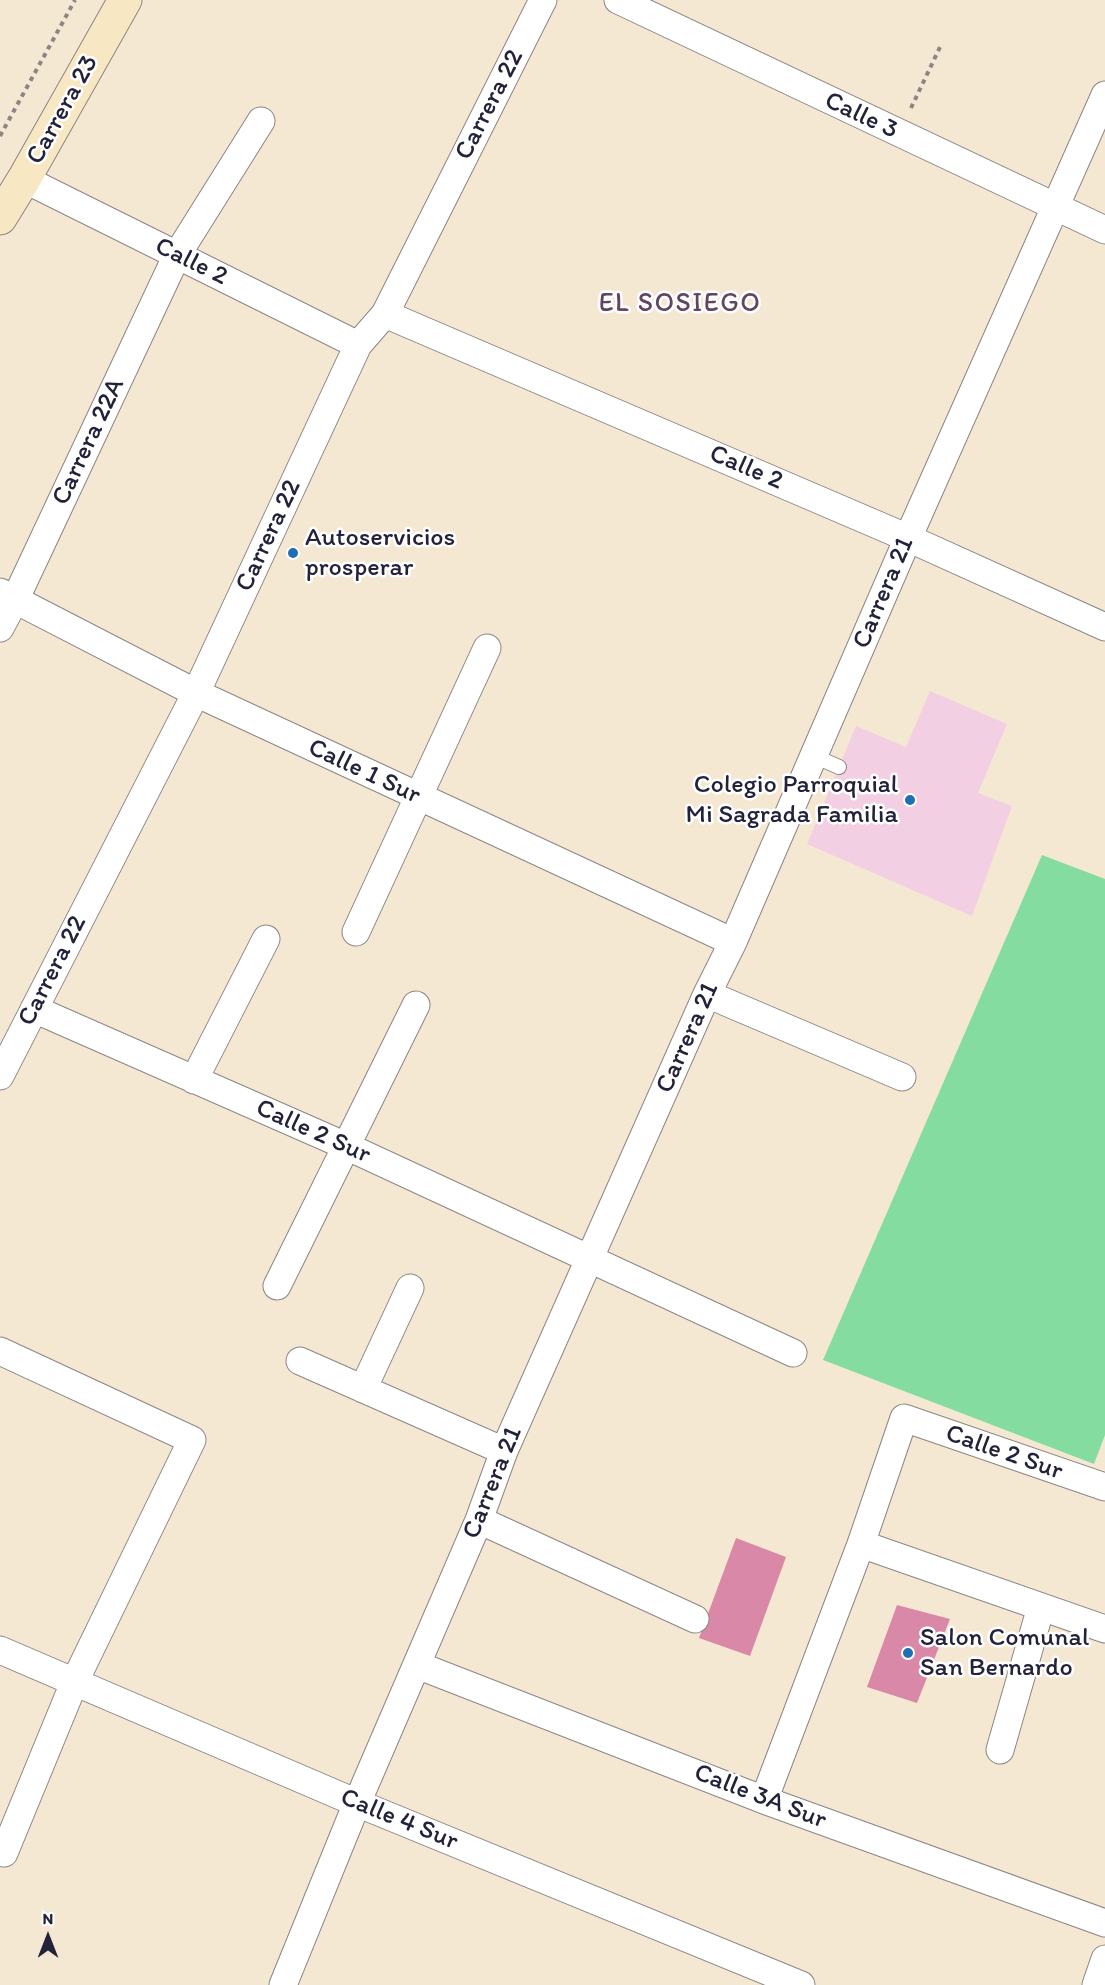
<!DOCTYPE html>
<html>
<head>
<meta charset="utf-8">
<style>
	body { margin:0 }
	#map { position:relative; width:1105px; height:1985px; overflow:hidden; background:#f5e8d2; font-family:Itim,sans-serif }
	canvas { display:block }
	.north { position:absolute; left:18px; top:1907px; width:60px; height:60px; -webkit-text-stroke:4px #fff; paint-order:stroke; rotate:0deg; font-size:16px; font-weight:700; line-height:24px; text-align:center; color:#22223b }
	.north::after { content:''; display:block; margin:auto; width:21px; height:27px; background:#22223b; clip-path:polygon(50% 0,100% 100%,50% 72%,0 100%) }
</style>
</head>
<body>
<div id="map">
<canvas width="1105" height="1985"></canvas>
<div class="north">N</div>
</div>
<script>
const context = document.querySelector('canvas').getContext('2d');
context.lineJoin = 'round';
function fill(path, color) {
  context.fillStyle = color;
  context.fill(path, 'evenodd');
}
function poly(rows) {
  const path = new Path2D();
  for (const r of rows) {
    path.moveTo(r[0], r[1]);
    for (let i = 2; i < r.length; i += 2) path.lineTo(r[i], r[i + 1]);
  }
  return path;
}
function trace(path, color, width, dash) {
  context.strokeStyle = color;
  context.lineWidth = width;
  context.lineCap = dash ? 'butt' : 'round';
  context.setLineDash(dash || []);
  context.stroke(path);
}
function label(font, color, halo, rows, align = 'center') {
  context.font = font + ' Itim,sans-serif';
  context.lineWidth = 5;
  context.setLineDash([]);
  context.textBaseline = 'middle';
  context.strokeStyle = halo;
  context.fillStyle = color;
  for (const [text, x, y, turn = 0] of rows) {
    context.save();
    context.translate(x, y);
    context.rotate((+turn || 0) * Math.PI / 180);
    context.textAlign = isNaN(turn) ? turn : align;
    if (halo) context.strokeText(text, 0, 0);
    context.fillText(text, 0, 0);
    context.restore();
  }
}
fill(poly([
	[930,691,1007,724,978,793,1012,806,972,916,807,844,856,726,906,747]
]), '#f2cfe2');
fill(poly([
	[1042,855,1105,879,1105,1435,1094,1464,823,1360]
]), '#85dca0');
fill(poly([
	[736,1538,786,1557,750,1656,699,1638],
	[897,1605,950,1619,917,1703,867,1687]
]), '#da88a7');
const lane = poly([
	[814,756,839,767]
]);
const street = poly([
	[618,0,1105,230],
	[24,179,358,345],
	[385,314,908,538,1105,627],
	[0,592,196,693,733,942],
	[0,628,15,600,177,255,261,121],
	[356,932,487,648],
	[707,994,902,1077],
	[34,1009,346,1146,793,1353],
	[0,1076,196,693,358,345,385,314,543,0],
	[194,1080,266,939],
	[277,1286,416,1005],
	[0,1351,192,1440,74,1683,4,1853,0,1851],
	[300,1361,504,1451],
	[363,1389,410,1288],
	[479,1520,695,1619],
	[861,1544,1105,1629],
	[0,1650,357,1803,801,1985],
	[417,1665,764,1800,1105,1923],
	[1000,1750,1041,1607],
	[764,1800,861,1544,904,1418,1105,1487],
	[283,1985,357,1803,479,1520,504,1451,707,994,733,942,908,538,1105,95],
	[1096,1985,1105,1959]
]);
const secondary = poly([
	[0,218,24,179,125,0]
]);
trace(lane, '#8c8586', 16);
trace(street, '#8c8586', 29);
trace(secondary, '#8c8586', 35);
trace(poly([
	[911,108,941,45],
	[0,136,75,0]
]), '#8c8586', 4, [4.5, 4.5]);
trace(lane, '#fff', 14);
trace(street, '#fff', 27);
trace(secondary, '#f7e8c3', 33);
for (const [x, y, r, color] of [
	[293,553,6,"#1f6fb2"],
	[910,800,6,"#1f6fb2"],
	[908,1653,6,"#1f6fb2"]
]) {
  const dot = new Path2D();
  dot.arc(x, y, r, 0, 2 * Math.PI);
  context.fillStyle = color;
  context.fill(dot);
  trace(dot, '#fff', 2);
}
label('26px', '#22223b', '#fff', [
	["Carrera 22",490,105,-63],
	["Carrera 23",63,110,-61],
	["Calle 3",861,116,25],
	["Calle 2",191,262,26],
	["Carrera 22A",89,442,-65],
	["Calle 2",746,468,23],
	["Carrera 22",269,536,-65],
	["Carrera 21",884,593,-67],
	["Calle 1 Sur",364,772,25],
	["Carrera 22",53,971,-63],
	["Carrera 21",688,1038,-66],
	["Calle 2 Sur",313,1132,24],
	["Calle 2 Sur",1004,1453,19],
	["Carrera 21",493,1483,-68],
	["Calle 3A Sur",760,1797,21],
	["Calle 4 Sur",399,1820,22]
]);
label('26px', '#22223b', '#fff', [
	["Autoservicios",305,538],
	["prosperar",305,568],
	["Colegio Parroquial",898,785,"right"],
	["Mi Sagrada Familia",898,815,"right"],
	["Salon Comunal",920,1638],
	["San Bernardo",920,1668]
], 'left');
context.letterSpacing = '1.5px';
label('27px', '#624661', '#fff', [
	["EL SOSIEGO",680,304]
]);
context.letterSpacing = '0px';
</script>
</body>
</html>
